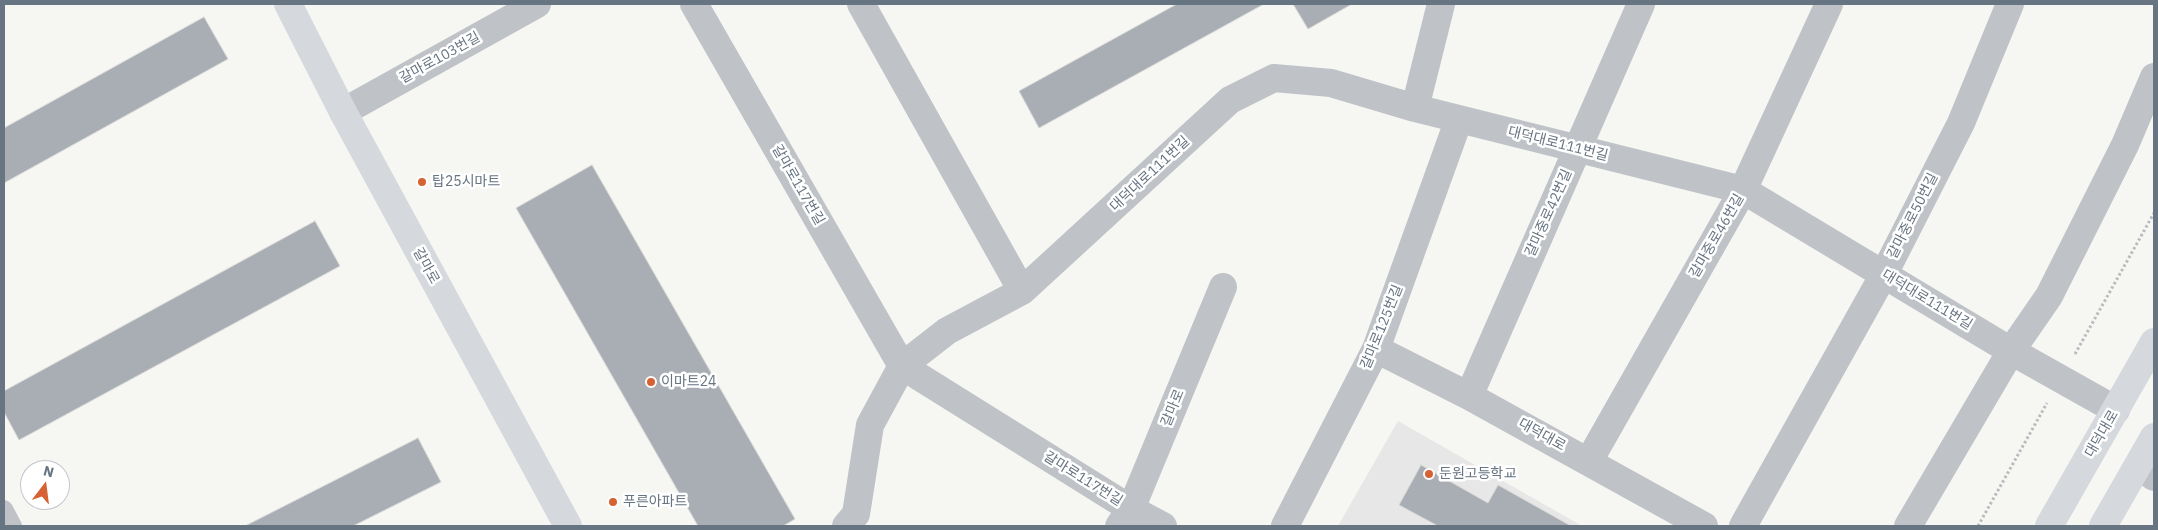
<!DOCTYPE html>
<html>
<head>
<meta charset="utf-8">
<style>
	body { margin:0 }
	#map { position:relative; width:2158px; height:530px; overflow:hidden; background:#f6f6f3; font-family:"IBM Plex Sans",sans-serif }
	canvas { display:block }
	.frame { position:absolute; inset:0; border:5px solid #677481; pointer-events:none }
	.north { position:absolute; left:20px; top:460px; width:50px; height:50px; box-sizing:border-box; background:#fff; border:1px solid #c2c7cd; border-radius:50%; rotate:15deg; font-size:14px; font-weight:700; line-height:20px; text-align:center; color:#677481 }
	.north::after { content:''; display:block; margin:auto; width:18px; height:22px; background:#d66133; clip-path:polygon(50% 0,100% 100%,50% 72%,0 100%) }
</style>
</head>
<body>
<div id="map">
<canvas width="2158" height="530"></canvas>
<div class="frame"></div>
<div class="north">N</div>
</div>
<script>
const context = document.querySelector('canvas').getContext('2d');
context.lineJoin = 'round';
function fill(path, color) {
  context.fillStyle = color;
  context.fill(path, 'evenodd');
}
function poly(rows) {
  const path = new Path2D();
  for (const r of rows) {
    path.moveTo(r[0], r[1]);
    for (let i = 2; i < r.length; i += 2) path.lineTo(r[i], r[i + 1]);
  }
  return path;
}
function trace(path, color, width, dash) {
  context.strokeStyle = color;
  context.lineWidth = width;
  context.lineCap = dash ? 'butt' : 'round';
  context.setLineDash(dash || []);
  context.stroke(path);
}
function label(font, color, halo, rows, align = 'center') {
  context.font = font + ' "IBM Plex Sans","Noto Sans KR",sans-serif';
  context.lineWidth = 5;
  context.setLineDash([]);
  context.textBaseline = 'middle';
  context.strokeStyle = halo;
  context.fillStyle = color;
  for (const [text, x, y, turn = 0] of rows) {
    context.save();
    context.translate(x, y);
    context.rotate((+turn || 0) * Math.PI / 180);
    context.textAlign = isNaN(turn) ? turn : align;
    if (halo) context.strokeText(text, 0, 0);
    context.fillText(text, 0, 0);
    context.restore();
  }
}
fill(poly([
	[1398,421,1582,526,1338,526]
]), '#e6e7e6');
const building = poly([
	[1177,4,1264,4,1039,128,1019,91,1177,4],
	[1293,4,1352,4,1308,29,1293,4],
	[204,17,228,59,4,183,4,128,204,17],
	[592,165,795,519,783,526,698,526,516,208,592,165],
	[315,221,340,266,19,440,4,412,4,391,315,221],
	[418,438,441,482,353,526,245,526,418,438],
	[1421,465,1488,503,1498,485,1571,526,1438,526,1399,505,1421,465]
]);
fill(building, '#a8aeb4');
trace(building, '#d7d7d5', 1);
trace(poly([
	[2075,354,2154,213],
	[1978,526,2047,403]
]), '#b9bbbe', 3, [2.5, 2.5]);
trace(poly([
	[4,509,13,526]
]), '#bfc2c6', 18);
trace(poly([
	[694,4,902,366,1131,509,1163,526],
	[861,4,1022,291],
	[1415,108,1441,4],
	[343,112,537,4],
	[1376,349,1469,396,1704,526],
	[1469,396,1641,4],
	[1589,461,1743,190,1829,4],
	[2138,466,2154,477],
	[846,526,856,514,870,425,902,366,947,331,1022,291,1230,100,1274,78,1331,83,1415,108,1743,190,2011,351,2116,410],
	[1119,526,1131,509,1223,287],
	[1285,526,1376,349,1459,119],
	[1743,526,1884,274,1961,123,2010,4],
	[1908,526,2011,351,2049,296,2125,145,2154,77]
]), '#bfc2c6', 28);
trace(poly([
	[288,4,343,112,568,526]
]), '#d5d8dc', 28);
trace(poly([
	[2049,526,2154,342],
	[2103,526,2154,437]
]), '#d5d8dc', 28);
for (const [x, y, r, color] of [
	[422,182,5,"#d66133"],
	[651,382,5,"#d66133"],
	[1429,474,5,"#d66133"],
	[613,502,5,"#d66133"]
]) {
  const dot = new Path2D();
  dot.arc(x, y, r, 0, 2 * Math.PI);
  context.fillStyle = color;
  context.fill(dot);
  trace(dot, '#fff', 2);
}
label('14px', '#677481', '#fff', [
	["갈마로103번길",440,58,-29],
	["대덕대로111번길",1558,144,14],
	["대덕대로111번길",1150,174,-43],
	["갈마로117번길",798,185,60],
	["갈마중로42번길",1549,213,-66],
	["갈마중로50번길",1913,216,-63],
	["갈마중로46번길",1717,236,-60],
	["갈마로",426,266,61],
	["대덕대로111번길",1927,300,31],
	["갈마로125번길",1382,327,-68],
	["갈마로",1173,408,-68],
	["대덕대로",2102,434,-60],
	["대덕대로",1542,435,29],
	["갈마로117번길",1083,479,32]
]);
label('14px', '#677481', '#fff', [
	["탑25시마트",432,182],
	["이마트24",661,382],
	["둔원고등학교",1439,474],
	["푸른아파트",623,502]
], 'left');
</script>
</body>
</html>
